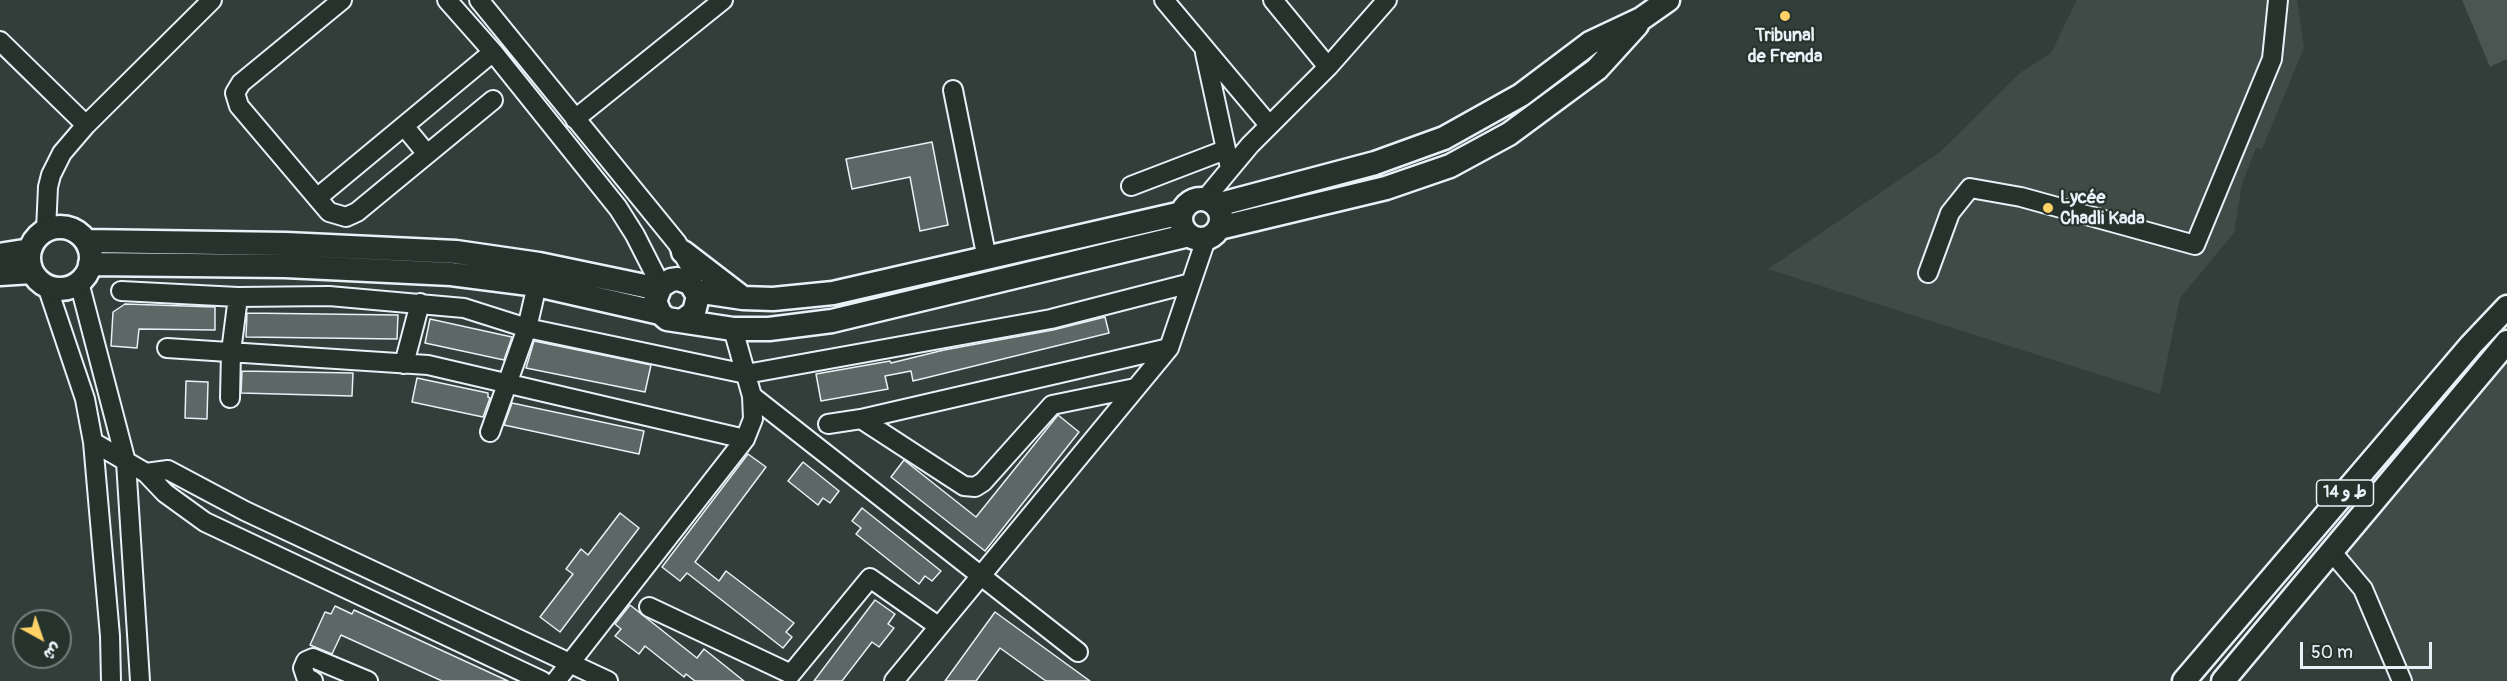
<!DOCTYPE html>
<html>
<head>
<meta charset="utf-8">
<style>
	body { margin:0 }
	#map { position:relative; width:2507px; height:681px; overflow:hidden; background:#323e39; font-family:Pangolin,"Playpen Sans Arabic",sans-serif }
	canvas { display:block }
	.north { position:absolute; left:12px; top:609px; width:60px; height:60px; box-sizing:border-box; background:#26332d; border:2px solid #747f7e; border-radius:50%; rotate:140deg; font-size:16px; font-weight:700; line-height:24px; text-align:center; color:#e8f1f8 }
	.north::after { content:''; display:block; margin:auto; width:21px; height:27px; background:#ffd166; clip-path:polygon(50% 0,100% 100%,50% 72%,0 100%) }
	.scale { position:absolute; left:2300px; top:642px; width:132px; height:27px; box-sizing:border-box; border:3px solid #e8f1f8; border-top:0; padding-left:8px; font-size:18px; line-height:21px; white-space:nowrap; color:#e8f1f8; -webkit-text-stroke:4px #26332d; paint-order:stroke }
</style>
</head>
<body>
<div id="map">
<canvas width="2507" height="681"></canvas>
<div class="north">ش</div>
<div class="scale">50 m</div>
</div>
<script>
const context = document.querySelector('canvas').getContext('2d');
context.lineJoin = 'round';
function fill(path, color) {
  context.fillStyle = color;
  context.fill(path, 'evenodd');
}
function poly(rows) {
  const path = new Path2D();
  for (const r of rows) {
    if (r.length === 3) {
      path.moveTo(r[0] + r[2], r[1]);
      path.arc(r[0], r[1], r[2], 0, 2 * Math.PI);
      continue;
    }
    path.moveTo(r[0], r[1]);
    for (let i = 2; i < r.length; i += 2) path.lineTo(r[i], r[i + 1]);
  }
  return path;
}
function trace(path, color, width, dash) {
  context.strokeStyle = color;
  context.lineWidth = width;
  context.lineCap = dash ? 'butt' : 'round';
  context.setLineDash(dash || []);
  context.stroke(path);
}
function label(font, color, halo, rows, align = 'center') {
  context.font = font + ' Pangolin,"Playpen Sans Arabic",sans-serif';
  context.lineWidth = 4.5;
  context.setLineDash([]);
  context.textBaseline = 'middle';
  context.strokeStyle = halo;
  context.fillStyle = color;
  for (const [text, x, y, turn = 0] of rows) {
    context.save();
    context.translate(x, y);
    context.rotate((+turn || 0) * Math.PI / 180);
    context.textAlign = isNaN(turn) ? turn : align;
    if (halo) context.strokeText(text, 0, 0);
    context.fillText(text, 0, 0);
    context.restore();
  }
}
fill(poly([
	[2077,0,2297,0,2304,48,2262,149,2256,148,2242,184,2234,233,2180,298,2160,394,1768,269,1940,152,2021,72,2051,53],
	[2507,355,2507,681,2413,681,2391,627,2364,581,2342,550]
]), '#3f4b46');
fill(poly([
	[2462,0,2507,0,2507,59,2490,67]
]), '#495651');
const building = poly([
	[932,142,948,225,920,231,910,177,852,189,846,159,932,142],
	[125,304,215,307,215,330,139,329,137,348,111,346,113,312,125,304],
	[247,313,398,315,397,339,246,337,247,313],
	[1105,317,1109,333,913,381,911,371,885,376,888,389,821,401,816,374,890,361,891,363,944,350,1053,330,1105,317],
	[430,319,512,337,504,360,425,343,430,319],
	[534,341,651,365,645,392,526,368,534,341],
	[242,371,353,373,352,396,241,393,242,371],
	[417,378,488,393,488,397,490,398,483,417,412,402,417,378],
	[186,381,208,382,207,419,185,418,186,381],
	[512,403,644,431,639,454,504,425,512,403],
	[1058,415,1079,432,985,551,891,477,904,460,976,517,1058,415],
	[748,454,766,467,695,562,719,581,726,571,794,623,786,632,792,637,783,648,687,573,680,581,662,567,748,454],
	[803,462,839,491,830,503,823,498,818,505,788,481,803,462],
	[862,508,941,571,932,581,925,576,919,584,856,534,861,528,852,521,862,508],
	[620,513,639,528,560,632,540,617,573,574,566,569,581,549,588,555,620,513],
	[875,600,895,614,888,624,894,628,879,647,872,642,842,681,814,681,875,600],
	[630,605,697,658,704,649,744,681,695,681,686,674,684,677,645,646,639,654,615,636,621,629,615,624,630,605],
	[335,606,352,614,354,610,508,681,442,681,341,635,332,654,310,645,325,612,331,614,335,606],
	[995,612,1090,681,1046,681,1000,648,976,681,945,681,995,612]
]);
fill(building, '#5c6865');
trace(building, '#e8f1f8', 1.5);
const minor = poly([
	[342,0,241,83,235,93,239,106,329,212,346,217,357,212,493,100],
	[447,0,493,52,618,208,635,235,661,286],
	[479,0,677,243,688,263],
	[1164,0,1269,125],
	[1273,0,1328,67],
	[0,41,86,125],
	[1205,53,1230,168],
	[953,90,987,259],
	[575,119,723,0],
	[404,126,427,154],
	[1131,186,1225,150],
	[317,198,493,52],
	[1205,199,1250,145,1328,67,1387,0],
	[46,230,48,187,51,175,62,153,86,125,212,0],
	[1928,273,1950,213,1970,188,2021,197,2195,245,2272,59,2278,0],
	[79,282,126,462,140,681],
	[47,286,85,399,93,442,110,636,111,681],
	[121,291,238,297,329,296,464,308,527,328,746,374,1051,319,1191,283],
	[167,348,428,365,745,439],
	[404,364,420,303],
	[752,396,1078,652],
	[230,398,231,352,238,297],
	[861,419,964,486,975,487,983,482,1052,405,1135,388],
	[828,424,861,419,1169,348],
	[490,432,527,328,537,285],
	[93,442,146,473,165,493,205,522,542,681],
	[146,473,168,470,245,511,608,681],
	[2331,551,2363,589,2402,681],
	[649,607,791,674,870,578,938,626],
	[313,681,306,677,303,668,306,661,313,658,368,681],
	[556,681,745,439,753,419,752,396,733,329],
	[894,681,1169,348,1206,239]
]);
const major = poly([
	[1201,219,20],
	[1217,205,1375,163,1444,138,1521,95,1590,43,1641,19,1668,0],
	[60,258,31],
	[1219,228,1386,188,1450,166,1509,134,1597,69,1637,25],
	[86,241,286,244,456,252,539,264,659,289],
	[683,252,739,295],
	[0,255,30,250],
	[90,264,285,266,451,274,537,285,660,313],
	[0,274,32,272],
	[696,291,743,298,773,299,833,293,1182,213],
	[682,321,694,312,698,296,690,283,678,279,671,280,661,286,655,301,660,313,667,319,733,329,769,329,832,321,1189,235],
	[2184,681,2471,345,2507,307],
	[2223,681,2507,342]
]);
trace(minor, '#e8f1f8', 22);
trace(major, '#e8f1f8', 27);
trace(minor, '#26332d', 18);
trace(major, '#26332d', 22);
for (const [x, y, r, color] of [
	[1785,16,6,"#ffd166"],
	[2048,208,6,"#ffd166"]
]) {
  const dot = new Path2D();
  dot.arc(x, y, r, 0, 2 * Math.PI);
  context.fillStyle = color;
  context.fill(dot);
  trace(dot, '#26332d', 2);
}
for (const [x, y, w] of [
	[2345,493,57]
]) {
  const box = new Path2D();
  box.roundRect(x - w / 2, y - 13, w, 26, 4.5);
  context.fillStyle = '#26332d';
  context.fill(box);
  trace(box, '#e8f1f8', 1.5);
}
label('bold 16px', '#e8f1f8', null, [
	["ط و 14",2345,493]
]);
label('bold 18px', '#e8f1f8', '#26332d', [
	["Tribunal",1785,36],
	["de Frenda",1785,57],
	["Lycée",2060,198,"left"],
	["Chadli Kada",2060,219,"left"]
]);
</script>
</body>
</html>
